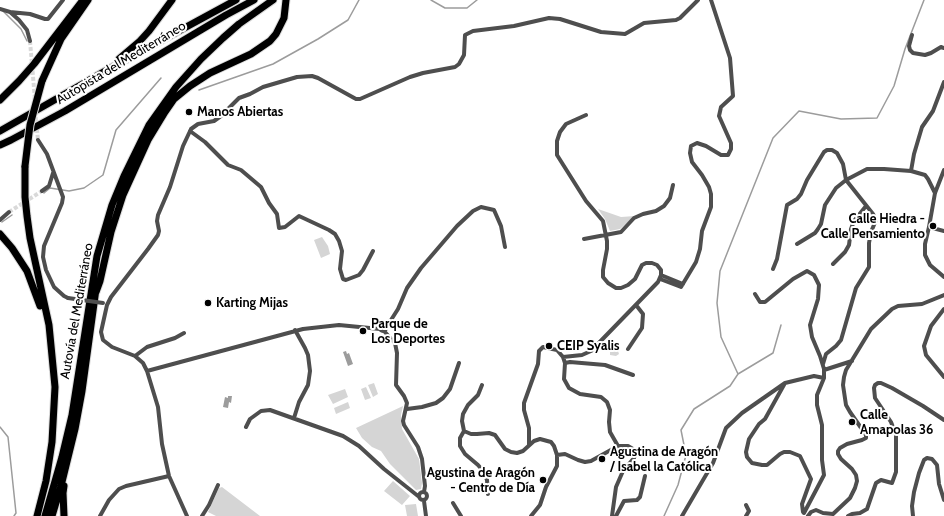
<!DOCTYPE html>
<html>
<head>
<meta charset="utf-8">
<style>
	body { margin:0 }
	canvas { display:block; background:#fff }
</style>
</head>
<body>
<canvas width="944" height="516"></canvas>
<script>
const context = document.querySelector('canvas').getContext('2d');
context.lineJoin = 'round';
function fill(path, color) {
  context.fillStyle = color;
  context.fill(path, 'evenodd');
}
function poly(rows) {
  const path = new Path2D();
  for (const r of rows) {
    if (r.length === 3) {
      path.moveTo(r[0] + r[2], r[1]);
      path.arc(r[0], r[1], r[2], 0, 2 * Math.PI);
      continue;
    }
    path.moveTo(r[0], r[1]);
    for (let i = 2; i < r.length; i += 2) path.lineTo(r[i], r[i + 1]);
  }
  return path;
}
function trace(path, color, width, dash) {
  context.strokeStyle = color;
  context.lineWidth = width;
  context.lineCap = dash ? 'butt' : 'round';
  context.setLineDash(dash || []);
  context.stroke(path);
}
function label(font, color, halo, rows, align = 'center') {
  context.font = font + ' Cabin,sans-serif';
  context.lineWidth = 4;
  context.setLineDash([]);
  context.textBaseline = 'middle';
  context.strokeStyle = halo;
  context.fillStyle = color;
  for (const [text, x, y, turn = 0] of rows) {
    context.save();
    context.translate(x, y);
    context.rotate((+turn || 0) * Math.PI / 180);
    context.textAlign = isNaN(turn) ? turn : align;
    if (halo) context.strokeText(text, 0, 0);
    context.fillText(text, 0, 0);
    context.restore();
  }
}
fill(poly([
	[598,209,621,217,635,216,620,229,610,231,605,219],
	[322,237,328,246,330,254,321,258,314,240],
	[614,347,617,348,619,354,616,356,610,355,610,351],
	[374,383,378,394,373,397,368,385],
	[366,387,371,398,365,400,361,389],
	[345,389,348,397,333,404,328,395],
	[348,402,350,408,336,414,334,408],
	[403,406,401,415,402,429,419,459,422,483,421,489,416,490,390,464,381,451,372,447,362,438,356,428],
	[393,481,410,496,402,505,384,491],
	[222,487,260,516,216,516,208,512,219,488],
	[416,504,418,516,407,516,405,505]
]), '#d5d5d5');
fill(poly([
	[346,351,347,354,349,353,353,364,348,366,343,352],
	[228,396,232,396,231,403,229,402,228,408,223,407,225,397,228,398]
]), '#9c9c9c');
trace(poly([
	[431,0,445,8,467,8,477,0],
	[3,11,21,29,27,41],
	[199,90,273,64,318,39,348,20,359,0],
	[44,193,50,188,69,191,84,188,103,175,116,130,161,78],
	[2,222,12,215],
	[738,374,721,337,717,303,720,271,773,138,799,111,841,119,877,118,894,86,905,49,924,0],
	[0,427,8,437,16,513,14,516],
	[664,516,678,485,686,455,681,430,694,409,730,386,738,374,773,353,781,325]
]), '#9c9c9c', 1.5);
trace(poly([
	[30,41,35,100],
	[35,111,38,140],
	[9,212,42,191]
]), '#d9d9d9', 4, [4, 2]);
const motorway = poly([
	[119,59,139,42,149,31,172,0],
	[42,81,61,39,88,0],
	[0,100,19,81,34,64,83,0],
	[0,131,107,70,236,0],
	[0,145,11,140,65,111,226,15,254,0],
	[25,166,25,197,27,216,30,238,49,325,55,387,52,442,46,481,37,516],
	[0,234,12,248,27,271,40,306],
	[96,292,100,281,111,232,123,195,148,140,165,112,174,99,190,86,210,73,251,54,270,41,276,34,284,18,286,0],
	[45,516,62,457,72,415,97,256,112,205,124,176,149,125,176,87,201,59,223,38,239,24,273,0],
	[52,516,61,486,75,429,82,391,96,289],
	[64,516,63,493,64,486]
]);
trace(motorway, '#dbdbdb', 9);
trace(poly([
	[0,9,10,12,19,20,27,30,30,41],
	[10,12,30,14,45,19,48,19,63,0],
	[912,35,909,46,910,50,913,53,925,55,931,53,941,47,944,48],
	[190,131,205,142,228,165,241,170,261,187,269,203,277,214,279,228,285,227,299,216,329,230,335,234,339,241,342,251,340,269,343,279,346,280,359,275,363,270,373,251],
	[38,140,47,154,63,197,62,203,44,246,43,257,46,270,54,287,64,296,68,298],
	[944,170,935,193,929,227,925,244,925,255,930,265,944,277],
	[911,171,914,154,922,127,933,111,944,82],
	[42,191,49,186,53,173],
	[0,220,9,212],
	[929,227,944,231],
	[584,239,621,232,634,218,643,214,656,211,664,206,670,198,673,185],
	[797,244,815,233,818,229,821,224,825,205,836,188,846,180,867,169,884,169,911,171,925,175,928,179,935,193],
	[833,264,845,252,849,245,851,229,854,221,866,206],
	[773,269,777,259,787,205,797,199,801,194,807,180,824,152,827,150,832,150,837,153,843,164,846,180,873,214,876,220,871,232,869,243,869,267,856,288,841,340,836,346,826,354,823,364],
	[661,275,683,284],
	[660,279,681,287,696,262,700,249,702,231,711,207,711,194,709,187,702,175,692,162,690,153,691,146,697,143,706,146,721,155,728,155,731,149,731,143,719,116,721,107,733,96,730,58,711,0],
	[755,294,760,302,765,302,793,279,807,271,814,275,819,285,818,299,810,325,812,337,820,356,824,369,824,378,817,395,817,405,822,425,822,460,824,475,804,513],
	[944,309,931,326,924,346,926,355,944,377],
	[383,328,3],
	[385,326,391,320,398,309,407,288,421,268,457,226,473,211,481,207,494,210,501,226,505,247],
	[384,331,395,343,397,353,396,385,404,396,407,403,403,421,404,425,418,447,422,459,425,486,424,492],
	[628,349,642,328,643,314,636,305],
	[135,356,147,347,175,338,184,333],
	[563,357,582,355,591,351,658,282,661,275,661,270,657,265,652,263,646,263,642,265,635,279,628,285,621,288,616,288,608,283,603,277,603,270,607,249,607,241,603,221,586,201,557,155,557,141,560,132,566,124,586,115],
	[565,363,570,362,605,365,633,375],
	[824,370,852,361],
	[147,371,303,329,339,325,380,329],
	[785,383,765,419,759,424,749,439,746,452,747,457,752,463,762,465,767,465,780,454,784,452,790,452,800,456,811,479,802,504,803,512],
	[482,385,478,395,468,405,463,414,462,421,464,431,460,438,460,446,465,454,478,465,484,472,487,480,488,494],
	[407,409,422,407,436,403,443,398,450,389,459,363],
	[294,418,299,402,308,385,310,371,308,355,305,348,295,330],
	[246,427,250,419,261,411,270,410,343,436,359,446,384,469,418,496],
	[464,431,471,434,477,434,489,433,495,435,505,449,511,452,517,453,523,451,534,441,540,439,551,442,554,446,557,455,557,466,546,487,540,505,531,516],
	[529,445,529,428,524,410,524,403,538,364,539,351,543,347,557,350,563,357,565,363,564,379,569,388,580,394,601,397,607,402,610,410,609,422,610,432,618,446],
	[557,455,565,454,578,460,585,462,591,461,618,446,628,446,633,449,635,455,634,458,623,471,616,487,612,516],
	[423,496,4],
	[424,501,426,516],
	[453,503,461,516],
	[746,505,749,511,746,516],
	[100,516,109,500,119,489,126,486,169,476],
	[187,516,169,476,162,444,158,407,147,371,143,363,135,356,112,347,103,340,101,332,107,305,111,297,148,249,158,235,159,231,157,221,158,215,170,187,183,146,191,129,198,124,214,121,221,116,239,98,250,94,263,87,297,77,312,76,318,78,356,99,360,99,410,77,423,73,455,67,459,64,464,55,465,35,473,31,514,26,549,18,560,19,601,32,625,34,644,23,676,20,680,18,698,0],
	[202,516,209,505,218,485],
	[616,516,624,501,637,500,640,497,645,476],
	[682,516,713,463,726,428,742,413,785,383,814,376,824,378],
	[808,516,811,512,816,510,823,513,833,514,850,498,855,488,857,481,856,475,852,469,841,459,838,454,838,451,840,448,847,444,862,440,866,438,866,435,850,412,846,405,843,385,844,377,846,370,871,329,892,309,898,306,922,304,944,295],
	[848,516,852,514,860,513,867,509,876,483,881,480,892,483,896,472,896,435,891,422,875,398,874,388,875,385,878,383,881,383,892,388,923,406,944,420],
	[913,516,912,506,914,492,919,473,924,460,927,458,932,459,937,465,939,484,944,500]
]), '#4e4e4e', 4);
trace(motorway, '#000', 7);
const motorwayBridge = poly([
	[25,166,30,125,42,81]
]);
trace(motorwayBridge, '#dbdbdb', 9, []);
trace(poly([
	[68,298,103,303]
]), '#4e4e4e', 4);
trace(motorwayBridge, '#000', 7);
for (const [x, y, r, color] of [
	[189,112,4,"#000"],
	[933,226,4,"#000"],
	[208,303,4,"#000"],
	[363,331,4,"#000"],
	[549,346,4,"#000"],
	[852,422,4,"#000"],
	[602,459,4,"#000"],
	[543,480,4,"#000"]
]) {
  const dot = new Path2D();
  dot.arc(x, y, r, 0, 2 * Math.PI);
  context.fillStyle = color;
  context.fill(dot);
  trace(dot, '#fff', 1.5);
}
label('13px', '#000', '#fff', [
	["Autopista del Mediterráneo",121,63,-31],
	["Autovía del Mediterráneo",77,311,-80]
]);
label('bold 13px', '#000', '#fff', [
	["Manos Abiertas",197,112],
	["Calle Hiedra -",925,219,"right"],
	["Calle Pensamiento",925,234,"right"],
	["Karting Mijas",216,303],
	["Parque de",371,324],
	["Los Deportes",371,339],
	["CEIP Syalis",557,346],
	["Calle",860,415],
	["Amapolas 36",860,430],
	["Agustina de Aragón",610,452],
	["/ Isabel la Católica",610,467],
	["Agustina de Aragón",535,473,"right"],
	["- Centro de Día",535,488,"right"]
], 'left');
</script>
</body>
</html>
